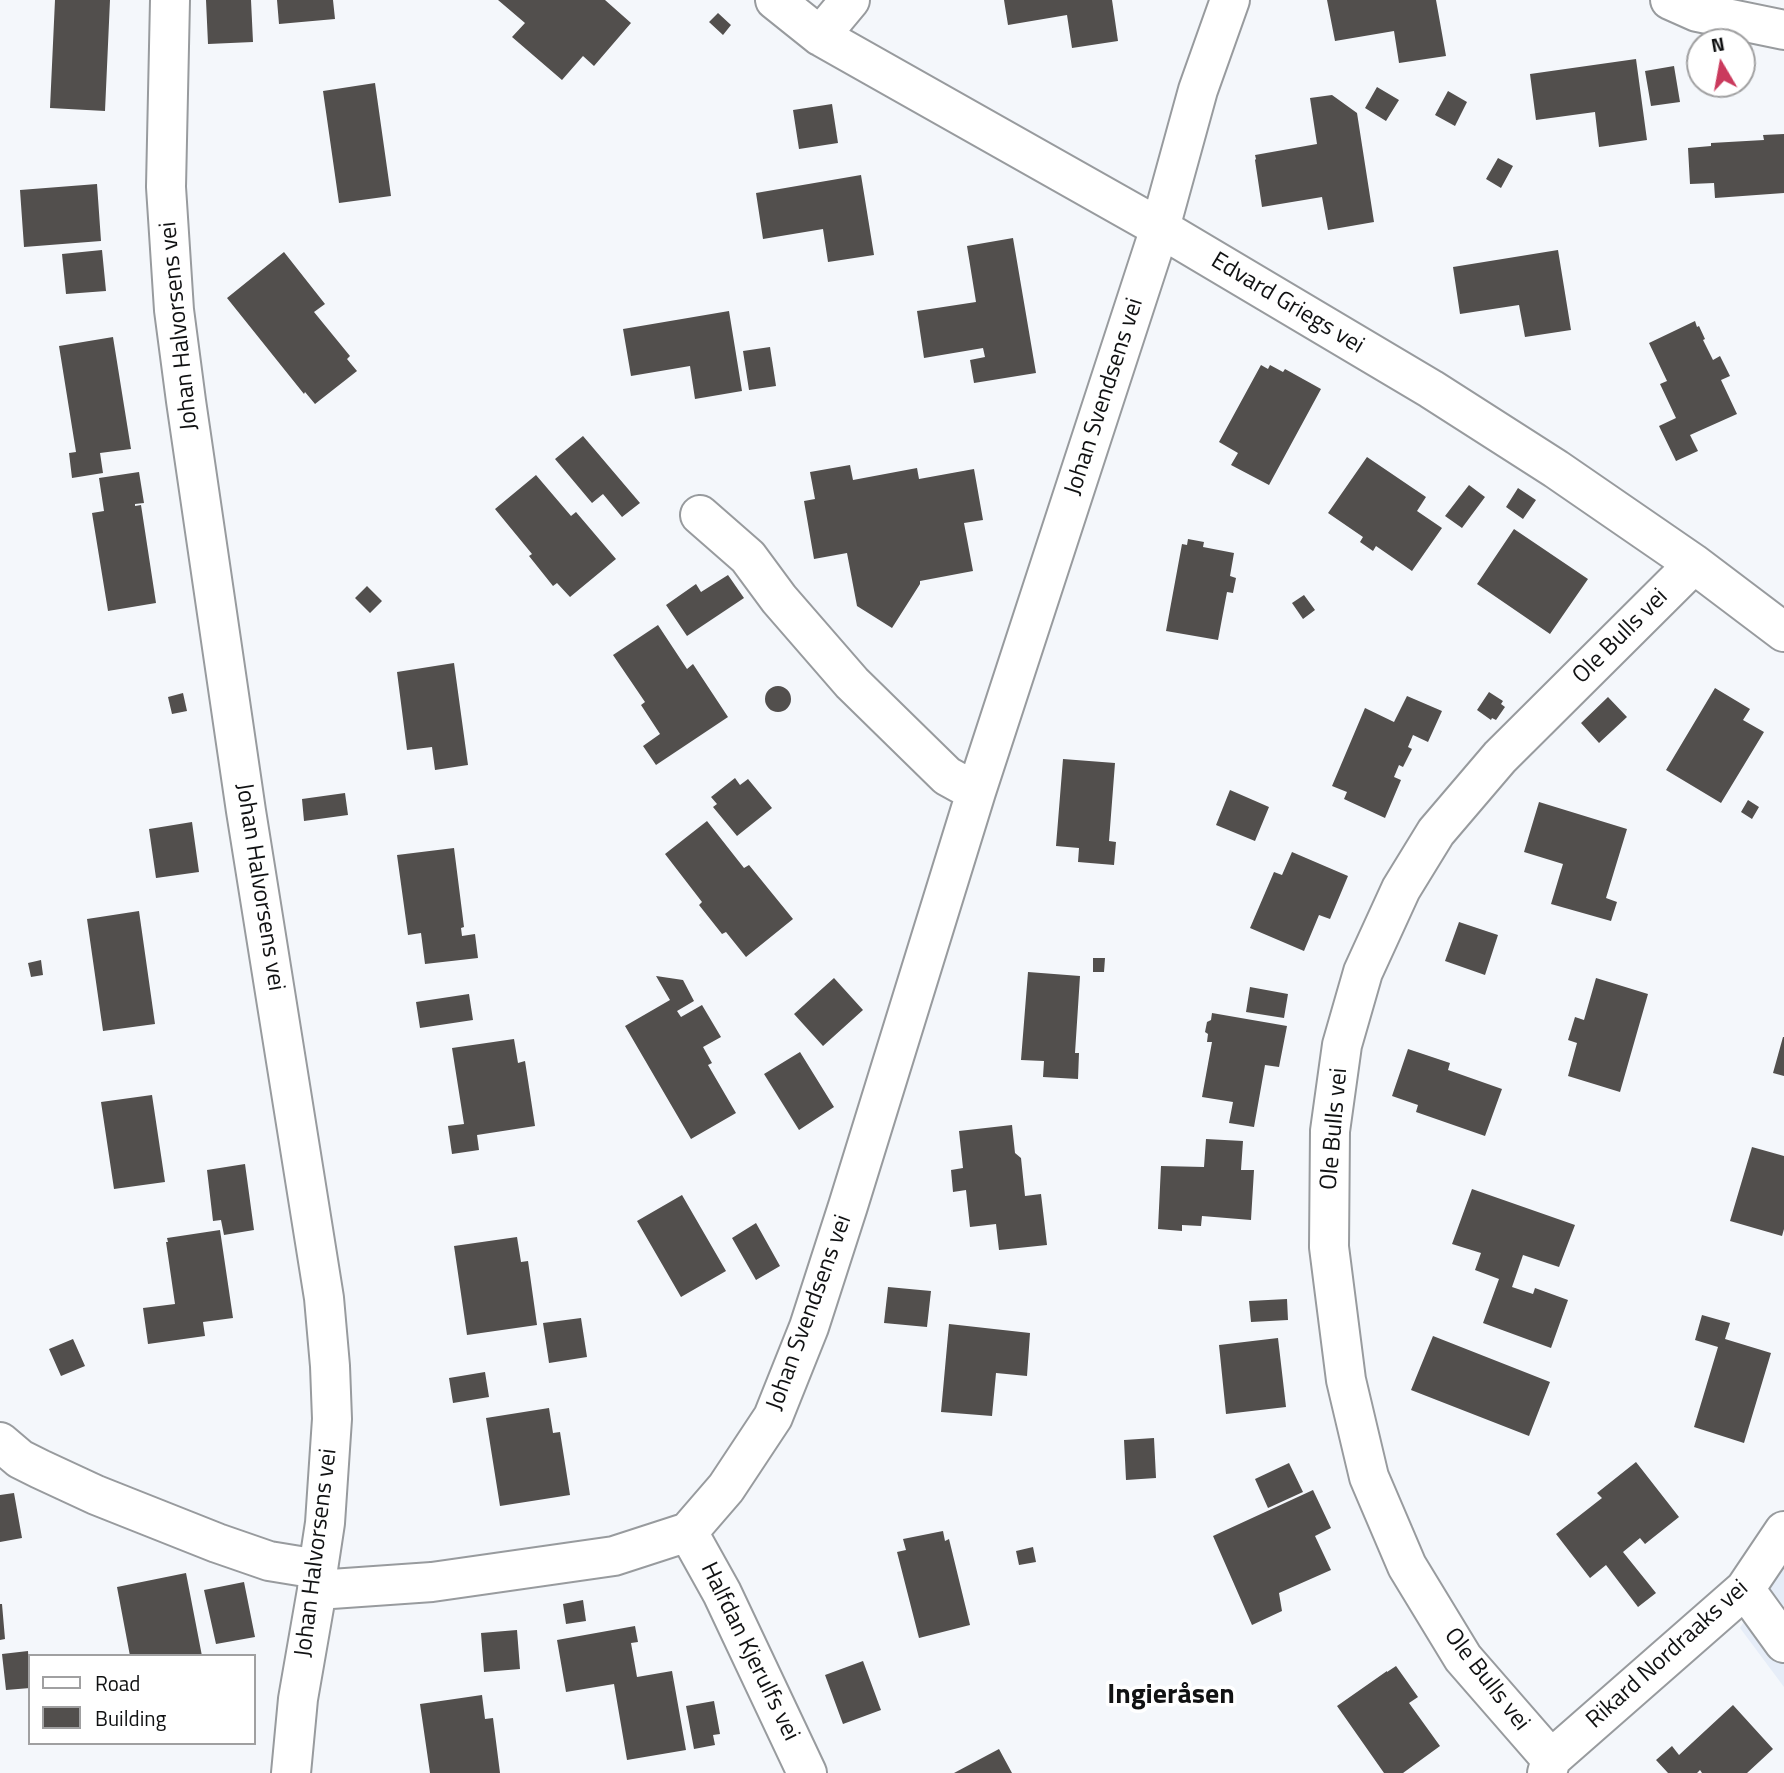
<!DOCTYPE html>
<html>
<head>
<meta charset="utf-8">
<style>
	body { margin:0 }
	#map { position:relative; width:1784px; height:1773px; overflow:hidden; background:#f4f7fb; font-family:"Titillium Web",sans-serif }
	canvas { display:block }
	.legend { position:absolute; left:28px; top:1654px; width:228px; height:91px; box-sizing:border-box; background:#fff; border:2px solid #a0a0a1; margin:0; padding:9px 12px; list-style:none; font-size:21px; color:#111213 }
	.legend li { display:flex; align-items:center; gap:14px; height:35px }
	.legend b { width:35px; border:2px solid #a0a0a1 }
	.north { position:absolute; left:1686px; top:28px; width:70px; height:70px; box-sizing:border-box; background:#fff; border:2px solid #a0a0a1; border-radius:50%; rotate:350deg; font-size:19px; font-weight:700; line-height:28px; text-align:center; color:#111213 }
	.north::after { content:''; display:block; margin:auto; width:24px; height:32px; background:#ca3a5d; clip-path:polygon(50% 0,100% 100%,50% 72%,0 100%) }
</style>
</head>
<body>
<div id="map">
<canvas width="1784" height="1773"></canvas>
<ul class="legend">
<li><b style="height:9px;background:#fff"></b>Road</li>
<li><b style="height:19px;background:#524f4d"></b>Building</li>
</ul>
<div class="north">N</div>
</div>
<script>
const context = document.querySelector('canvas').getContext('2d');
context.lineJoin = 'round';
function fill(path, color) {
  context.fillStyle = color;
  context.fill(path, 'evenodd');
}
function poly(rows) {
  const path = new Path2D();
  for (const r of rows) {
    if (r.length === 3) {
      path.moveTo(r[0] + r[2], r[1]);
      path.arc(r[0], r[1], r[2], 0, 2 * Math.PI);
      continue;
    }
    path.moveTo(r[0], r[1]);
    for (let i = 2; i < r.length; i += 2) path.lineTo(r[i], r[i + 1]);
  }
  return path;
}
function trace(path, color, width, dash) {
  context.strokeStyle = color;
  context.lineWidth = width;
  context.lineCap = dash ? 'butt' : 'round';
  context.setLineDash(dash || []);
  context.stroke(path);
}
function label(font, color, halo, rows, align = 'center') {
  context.font = font + ' "Titillium Web",sans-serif';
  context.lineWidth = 7;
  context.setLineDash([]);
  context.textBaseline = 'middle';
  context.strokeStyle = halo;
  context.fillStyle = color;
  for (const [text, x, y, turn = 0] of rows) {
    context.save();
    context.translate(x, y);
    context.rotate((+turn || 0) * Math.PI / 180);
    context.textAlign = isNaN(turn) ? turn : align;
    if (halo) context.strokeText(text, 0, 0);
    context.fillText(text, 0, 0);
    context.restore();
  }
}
fill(poly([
	[1784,1553,1784,1687,1740,1628]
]), '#e6edf8');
fill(poly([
	[55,0,110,0,105,111,50,108],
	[206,0,251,0,253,42,208,44],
	[277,0,333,0,335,19,279,24],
	[498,0,605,0,631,23,594,66,583,56,562,80,512,37,525,23],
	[1004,0,1112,0,1118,41,1072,48,1067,15,1008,25],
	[1327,0,1436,0,1446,56,1399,63,1394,31,1335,41],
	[718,13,731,25,723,35,709,22],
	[1636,59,1647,140,1599,147,1595,112,1536,120,1530,74],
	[1674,66,1680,102,1651,106,1645,71],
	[375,83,391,196,339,203,323,91],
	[1377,87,1399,100,1386,121,1365,108],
	[1448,91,1467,102,1455,126,1435,115],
	[1332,95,1357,113,1374,222,1328,230,1322,197,1262,207,1255,160,1256,159,1255,155,1317,144,1310,98],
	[832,104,838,143,799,149,793,110],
	[1784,134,1784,193,1715,198,1714,183,1690,184,1688,148,1711,146,1711,143,1764,140,1763,135],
	[1498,158,1513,166,1501,188,1486,179],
	[861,175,874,255,828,262,823,229,763,239,756,193],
	[97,184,101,241,24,247,20,190],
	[1013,238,1036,373,974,383,970,360,985,357,983,348,924,358,917,311,976,302,967,246],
	[102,250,106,291,66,294,62,254],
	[1558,250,1571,330,1525,337,1519,305,1460,314,1453,267],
	[284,252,325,304,314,312,350,356,347,359,357,371,315,404,305,392,304,394,227,298],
	[729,311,742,391,695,399,690,366,631,376,623,329],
	[1695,321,1697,327,1699,326,1705,339,1703,340,1713,360,1720,356,1730,376,1721,380,1737,414,1690,435,1698,451,1676,461,1659,426,1676,418,1660,384,1667,381,1649,343],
	[113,337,131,449,100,453,103,473,72,478,69,453,76,452,59,346],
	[770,347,776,386,749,390,743,351],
	[1261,365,1268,369,1270,365,1283,372,1285,369,1321,389,1269,485,1231,465,1238,453,1219,442],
	[583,436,640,503,622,517,603,494,592,503,555,459],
	[1367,457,1426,497,1417,511,1442,528,1412,571,1376,546,1373,551,1360,542,1363,537,1328,513],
	[850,465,853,480,917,468,919,479,974,469,983,520,964,523,973,571,920,581,920,584,892,628,857,606,847,553,814,559,804,501,815,499,810,472],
	[139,472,144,503,135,504,135,506,141,505,156,603,108,611,92,513,104,511,99,478],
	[536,475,571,516,576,512,616,559,570,597,557,583,553,586,529,556,532,554,495,509],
	[1469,485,1485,497,1462,528,1445,516],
	[1518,488,1536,500,1523,519,1506,507],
	[1514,529,1588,579,1550,634,1477,584],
	[1188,539,1204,542,1203,547,1234,553,1230,576,1236,578,1233,593,1227,592,1218,640,1166,631,1182,544,1187,545],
	[728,575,744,598,687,636,666,605,696,584,701,592],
	[367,586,382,601,370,613,355,598],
	[1304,595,1315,610,1303,619,1292,603],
	[658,625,687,669,693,664,728,717,656,765,643,746,660,734,641,705,645,702,613,655],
	[454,663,468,765,435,770,432,747,407,750,397,672],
	[778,699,13],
	[1715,688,1750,709,1743,720,1764,732,1721,803,1666,770],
	[1489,692,1503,701,1501,704,1505,707,1496,720,1492,718,1491,720,1477,710],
	[183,693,187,711,172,714,168,697],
	[1407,696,1442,711,1428,742,1413,735,1408,747,1412,749,1403,767,1399,765,1394,777,1401,780,1385,818,1344,799,1347,792,1332,786,1365,708,1394,722],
	[1608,697,1627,717,1599,743,1581,723],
	[1063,759,1115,763,1109,841,1116,842,1114,865,1078,862,1079,848,1056,846],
	[735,778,740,785,748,779,772,808,737,836,713,807,717,804,711,797],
	[1230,790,1269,807,1255,841,1216,825],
	[345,793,348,815,304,821,302,799],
	[1748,800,1759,807,1752,819,1741,812],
	[1539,802,1627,829,1606,898,1617,902,1611,921,1551,904,1563,864,1524,852],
	[707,821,744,868,749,865,793,919,746,957,726,932,722,934,699,905,702,902,665,854],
	[192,822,199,872,156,878,149,829],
	[454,848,464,927,461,928,462,936,475,934,478,958,425,964,421,933,408,935,397,855],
	[1292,852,1348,876,1330,919,1319,915,1304,951,1250,928,1274,872,1282,875],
	[139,911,155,1024,103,1031,87,919],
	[1459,922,1498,935,1485,975,1445,961],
	[1093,958,1105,958,1104,972,1093,972],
	[41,960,43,975,31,977,28,963],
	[1028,972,1080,976,1075,1053,1079,1053,1078,1079,1043,1077,1044,1061,1021,1060],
	[656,976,683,980,694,1001,677,1011,681,1017,702,1005,721,1037,703,1047,712,1063,708,1065,736,1113,691,1139,625,1026,670,1000],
	[834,978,863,1010,823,1046,794,1014],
	[1596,978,1648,994,1620,1092,1568,1076,1577,1043,1568,1040,1575,1017,1584,1020],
	[1250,987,1288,994,1284,1018,1246,1012],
	[469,994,473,1020,420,1028,416,1002],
	[1212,1013,1287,1026,1279,1067,1265,1065,1254,1127,1229,1123,1233,1102,1202,1097,1212,1042,1207,1042,1208,1034,1205,1032,1207,1022,1211,1020],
	[1783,1037,1784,1037,1784,1076,1773,1073],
	[514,1039,518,1063,525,1061,535,1126,477,1135,479,1150,452,1154,448,1126,464,1124,452,1048],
	[1408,1049,1450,1063,1448,1070,1502,1089,1485,1136,1416,1112,1418,1105,1392,1096],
	[800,1052,834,1107,799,1130,764,1074],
	[152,1095,165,1182,114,1189,101,1102],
	[1012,1125,1015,1153,1021,1158,1025,1196,1041,1194,1047,1245,999,1250,996,1224,970,1227,966,1190,953,1192,951,1170,963,1168,959,1131],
	[1206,1139,1243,1141,1241,1170,1254,1170,1251,1220,1202,1216,1201,1226,1182,1225,1182,1231,1158,1229,1161,1166,1204,1167],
	[1752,1147,1784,1156,1784,1229,1782,1236,1730,1221],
	[245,1164,254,1230,224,1235,221,1220,213,1221,207,1170],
	[1472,1189,1575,1225,1559,1267,1523,1255,1512,1287,1533,1294,1535,1288,1568,1300,1551,1348,1483,1323,1499,1279,1475,1270,1481,1253,1452,1244],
	[682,1195,726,1271,681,1297,637,1221],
	[756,1223,780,1266,756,1280,732,1238],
	[220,1230,233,1318,203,1322,205,1336,148,1344,143,1308,175,1304,166,1242,168,1242,167,1238],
	[517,1237,521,1262,528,1261,537,1325,467,1335,454,1246],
	[888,1287,931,1291,927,1327,884,1323],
	[1287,1299,1288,1320,1251,1322,1249,1301],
	[1702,1315,1730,1323,1725,1339,1771,1353,1744,1443,1694,1427,1718,1347,1695,1340],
	[581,1318,587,1357,549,1363,543,1323],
	[949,1324,1030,1333,1027,1376,996,1373,992,1416,941,1412],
	[1433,1336,1550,1382,1529,1436,1411,1390],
	[1278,1338,1286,1407,1226,1414,1219,1345],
	[73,1339,85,1366,61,1376,49,1349],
	[485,1372,489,1397,453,1403,449,1378],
	[549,1408,553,1433,560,1432,570,1495,500,1506,486,1418],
	[1154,1438,1156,1478,1126,1480,1124,1440],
	[1636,1462,1679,1517,1645,1544,1640,1538,1623,1552,1656,1593,1638,1607,1606,1565,1590,1578,1556,1534,1602,1498,1597,1493],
	[1289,1463,1303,1492,1268,1508,1255,1479],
	[1313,1490,1331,1528,1315,1536,1331,1570,1279,1593,1282,1611,1252,1625,1213,1536],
	[14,1493,22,1538,0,1542,0,1495],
	[943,1531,945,1541,949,1539,970,1625,919,1638,897,1552,906,1550,903,1539],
	[1033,1547,1036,1562,1019,1565,1016,1551],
	[186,1573,202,1656,130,1656,117,1587],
	[244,1582,255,1637,216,1644,204,1590],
	[583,1600,586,1621,566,1624,563,1604],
	[0,1604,2,1604,5,1639,0,1640],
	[635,1626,638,1642,631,1643,637,1677,672,1671,686,1750,627,1760,614,1684,566,1692,557,1640],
	[517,1630,520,1669,484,1672,481,1633],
	[28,1651,30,1688,6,1690,2,1654],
	[863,1661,881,1710,843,1724,825,1675],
	[1396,1666,1418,1697,1409,1703,1440,1746,1403,1773,1384,1773,1337,1706,1387,1671,1387,1672],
	[482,1695,485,1719,493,1718,500,1773,430,1773,420,1704],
	[714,1701,720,1734,713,1735,715,1745,694,1749,686,1706],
	[1733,1705,1773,1749,1747,1773,1702,1773,1700,1770,1697,1773,1668,1773,1656,1760,1672,1746,1679,1755],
	[999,1749,1012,1773,954,1773]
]), '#524f4d');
const minor = poly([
	[170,0,166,187,174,310,186,401,246,811,324,1298,330,1366,332,1419,325,1523,318,1569,317,1590,298,1699,291,1773],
	[775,0,820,36,1160,228,1431,389,1556,469,1694,564,1784,632],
	[1670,0,1697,12,1784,30],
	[820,36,850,0],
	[700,515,748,557,779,599,852,683,947,776,976,792],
	[0,1442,20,1459,40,1469,96,1495,217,1543,269,1561,318,1569],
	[688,1532,722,1593,807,1773],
	[1745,1589,1784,1643],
	[317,1590,432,1582,614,1556,688,1532,726,1488,773,1417,809,1327,848,1206,976,792,1160,228,1198,90,1230,0],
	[1551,1759,1463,1658,1407,1566,1369,1477,1346,1380,1329,1247,1330,1131,1342,1045,1363,972,1401,889,1436,832,1500,757,1694,564],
	[1547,1773,1551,1759,1745,1589,1784,1531]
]);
trace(minor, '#989b9e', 42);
trace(minor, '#fff', 38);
label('24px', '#111213', '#fff', [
	["Edvard Griegs vei",1287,304,31],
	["Johan Halvorsens vei",180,326,-96],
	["Johan Svendsens vei",1105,397,-72],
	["Ole Bulls vei",1621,637,-45],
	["Johan Halvorsens vei",259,887,81],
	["Ole Bulls vei",1335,1129,-85],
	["Johan Svendsens vei",810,1313,-70],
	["Johan Halvorsens vei",317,1553,-83],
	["Halfdan Kjerulfs vei",749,1652,64],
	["Rikard Nordraaks vei",1668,1655,-42],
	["Ole Bulls vei",1486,1680,52]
]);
label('bold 28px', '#111213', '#fff', [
	["Ingieråsen",1171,1696]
]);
</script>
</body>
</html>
